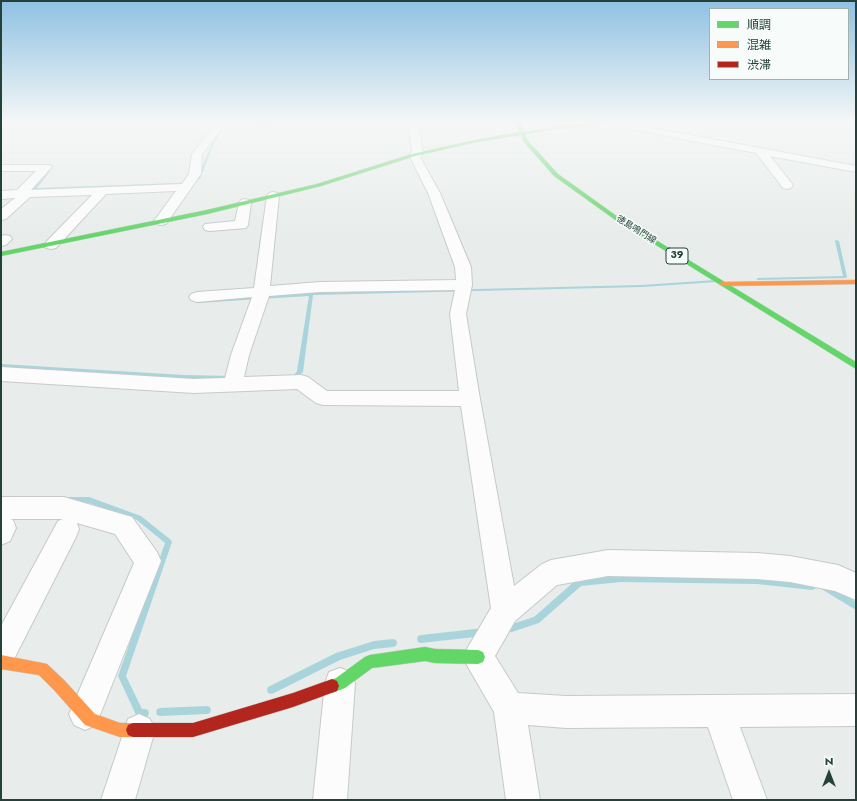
<!DOCTYPE html>
<html>
<head>
<meta charset="utf-8">
<style>
	body { margin:0 }
	#map { position:relative; width:857px; height:801px; overflow:hidden; background:#e8edeb; font-family:Jost,"Noto Sans JP",sans-serif }
	canvas { display:block }
	.frame { position:absolute; inset:0; border:2px solid #24423a; pointer-events:none }
	.legend { position:absolute; left:709px; top:8px; width:140px; height:72px; box-sizing:border-box; background:#f7fbf9; border:1px solid #a3b1ad; margin:0; padding:5px 7px; list-style:none; font-size:12px; color:#24423a }
	.legend li { display:flex; align-items:center; gap:8px; height:20px }
	.legend b { width:20px; border:1px solid #a3b1ad }
	.north { position:absolute; left:809px; top:753px; width:40px; height:40px; -webkit-text-stroke:3px #f7fbf9; paint-order:stroke; rotate:0deg; font-size:11px; font-weight:700; line-height:16px; text-align:center; color:#24423a }
	.north::after { content:''; display:block; margin:auto; width:14px; height:18px; background:#24423a; clip-path:polygon(50% 0,100% 100%,50% 72%,0 100%) }
</style>
</head>
<body>
<div id="map">
<canvas width="857" height="801"></canvas>
<div class="frame"></div>
<ul class="legend">
<li><b style="height:5px;background:#63d668"></b>順調</li>
<li><b style="height:5px;background:#ff974d"></b>混雑</li>
<li><b style="height:5px;background:#b3261e"></b>渋滞</li>
</ul>
<div class="north">N</div>
</div>
<script>
const context = document.querySelector('canvas').getContext('2d');
context.lineJoin = 'round';
function fill(path, color) {
  context.fillStyle = color;
  context.fill(path, 'evenodd');
}
function poly(rows) {
  const path = new Path2D();
  for (const r of rows) {
    path.moveTo(r[0], r[1]);
    for (let i = 2; i < r.length; i += 2) path.lineTo(r[i], r[i + 1]);
  }
  return path;
}
function trace(path, color, width, dash) {
  context.strokeStyle = color;
  context.lineWidth = width;
  context.lineCap = dash ? 'butt' : 'round';
  context.setLineDash(dash || []);
  context.stroke(path);
}
function label(font, color, halo, rows, align = 'center') {
  context.font = font + ' Jost,"Noto Sans JP",sans-serif';
  context.lineWidth = 3;
  context.setLineDash([]);
  context.textBaseline = 'middle';
  context.strokeStyle = halo;
  context.fillStyle = color;
  for (const [text, x, y, turn = 0] of rows) {
    context.save();
    context.translate(x, y);
    context.rotate((+turn || 0) * Math.PI / 180);
    context.textAlign = isNaN(turn) ? turn : align;
    if (halo) context.strokeText(text, 0, 0);
    context.fillText(text, 0, 0);
    context.restore();
  }
}
fill(poly([
	[257,123,282,123,275,132,249,130]
]), '#d1e6d8');
fill(poly([
	[225,123,227,123,214,143,200,179,180,185,34,190,32,189,49,169,51,170,37,188,180,183,198,177,212,143,225,123],
	[836,240,839,241,847,277,846,278,758,280,756,279,758,278,843,276,835,241,836,240],
	[715,280,717,280,717,282,642,287,313,295,303,372,297,378,295,379,291,379,288,377,289,376,294,375,297,371,309,296,198,303,196,302,198,301,311,293,642,285,715,280],
	[1,364,184,375,232,376,235,378,232,380,184,379,1,368,1,364],
	[67,497,89,497,141,516,171,540,172,542,126,676,142,709,145,709,148,710,149,713,148,716,145,717,140,718,137,717,118,676,165,543,137,520,89,503,67,503,65,502,64,500,65,498,67,497],
	[621,574,757,576,812,582,815,583,816,586,815,589,812,590,757,584,621,582,581,586,539,623,512,632,504,633,501,632,500,629,501,626,512,624,534,617,576,580,579,579,621,574],
	[826,583,856,602,856,610,823,590,822,587,823,584,826,583],
	[484,628,487,629,488,632,487,635,484,636,421,643,418,642,417,639,418,636,421,635,484,628],
	[393,639,396,640,397,643,396,646,393,647,374,649,340,660,274,693,271,694,268,693,267,690,268,687,336,653,374,641,393,639],
	[207,706,210,707,211,710,210,713,207,714,160,716,157,715,156,712,157,709,160,708,207,706]
]), '#a9d4db');
const street = poly([
	[216,123,226,123,202,154,201,174,166,224,161,225,156,224,154,221,176,191,106,194,56,248,51,249,46,248,44,245,46,242,92,195,30,197,6,219,1,220,1,209,15,198,1,199,1,191,17,190,36,171,1,171,1,165,50,165,52,167,50,169,31,190,182,184,189,174,192,154,216,123],
	[411,123,430,123,428,125,419,127,423,154,420,157,440,193,471,267,472,285,466,314,480,399,514,586,542,564,551,560,608,550,757,553,790,556,838,565,856,573,856,600,835,591,790,582,757,579,608,576,557,585,515,621,495,656,518,693,566,696,856,694,856,726,740,727,767,800,733,800,708,727,566,728,528,725,540,800,506,800,494,712,468,667,463,657,468,647,491,608,461,406,323,405,316,403,297,389,194,393,1,381,1,367,194,379,225,378,231,355,252,297,197,302,191,300,189,297,191,294,197,292,254,288,267,196,269,193,273,192,277,193,279,196,270,286,320,282,456,280,455,267,428,193,409,155,412,152,409,125,411,123],
	[455,290,450,314,459,391,327,391,308,377,301,375,244,377,249,355,269,296,320,292,455,290],
	[608,123,626,123,856,166,856,172,770,156,793,185,791,188,787,189,783,188,756,153,613,126,608,123],
	[245,199,249,200,251,203,248,225,246,228,210,231,205,230,203,227,205,224,235,221,239,203,241,200,245,199],
	[5,235,10,236,12,239,6,245,1,246,1,236,5,235],
	[1,497,64,497,132,517,157,552,161,561,96,725,85,730,74,725,69,714,134,563,115,534,77,523,79,529,76,537,11,665,1,670,1,626,58,521,63,519,10,519,13,520,16,528,10,541,1,545,1,497],
	[340,668,351,672,355,683,347,800,313,800,325,683,329,672,340,668],
	[139,714,150,719,155,730,135,800,101,800,128,719,139,714]
]);
const fast = poly([
	[516,123,520,123,524,132,543,129,543,131,525,134,528,141,558,174,618,217,856,362,856,369,614,219,554,176,524,142,521,135,476,142,415,156,321,186,207,214,1,256,1,252,207,210,317,184,412,154,476,140,520,132,516,123],
	[425,647,435,649,478,650,483,652,485,657,483,662,478,664,435,663,425,661,372,668,345,688,332,693,327,691,325,686,327,681,336,678,365,657,370,655,425,647]
]);
const slow = poly([
	[586,123,611,123,541,131,539,130,586,123],
	[856,280,856,284,723,286,719,284,723,282,856,280],
	[1,655,47,664,64,680,95,714,120,723,133,723,138,725,140,730,138,735,133,737,120,737,85,725,54,690,39,675,1,669,1,655]
]);
const jam = poly([
	[332,679,337,681,339,686,337,691,293,707,193,737,133,737,128,735,126,730,128,725,133,723,193,723,293,693,332,679]
]);
trace(street, '#c5cac8', 2);
trace(fast, '#c3cbc8', 1);
trace(slow, '#c3cbc8', 1);
trace(jam, '#c3cbc8', 1);
fill(street, '#fcfcfc');
fill(fast, '#63d668');
fill(slow, '#ff974d');
fill(jam, '#b3261e');
const sky = context.createLinearGradient(0, 0, 0, 235);
sky.addColorStop(0, '#8fc1e3');
sky.addColorStop(0.52, '#f5f7f6');
sky.addColorStop(1, '#f5f7f600');
context.fillStyle = sky;
context.fillRect(0, 0, 857, 235);
label('9px', '#24423a', '#f7fbf9', [
	["徳島鳴門線",636,230,32]
]);
for (const [x, y, w] of [
	[677,256,22]
]) {
  const box = new Path2D();
  box.roundRect(x - w / 2, y - 8, w, 16, 3);
  context.fillStyle = '#f7fbf9';
  context.fill(box);
  trace(box, '#24423a', 1);
}
label('bold 10px', '#24423a', null, [
	["39",677,256]
]);
</script>
</body>
</html>
